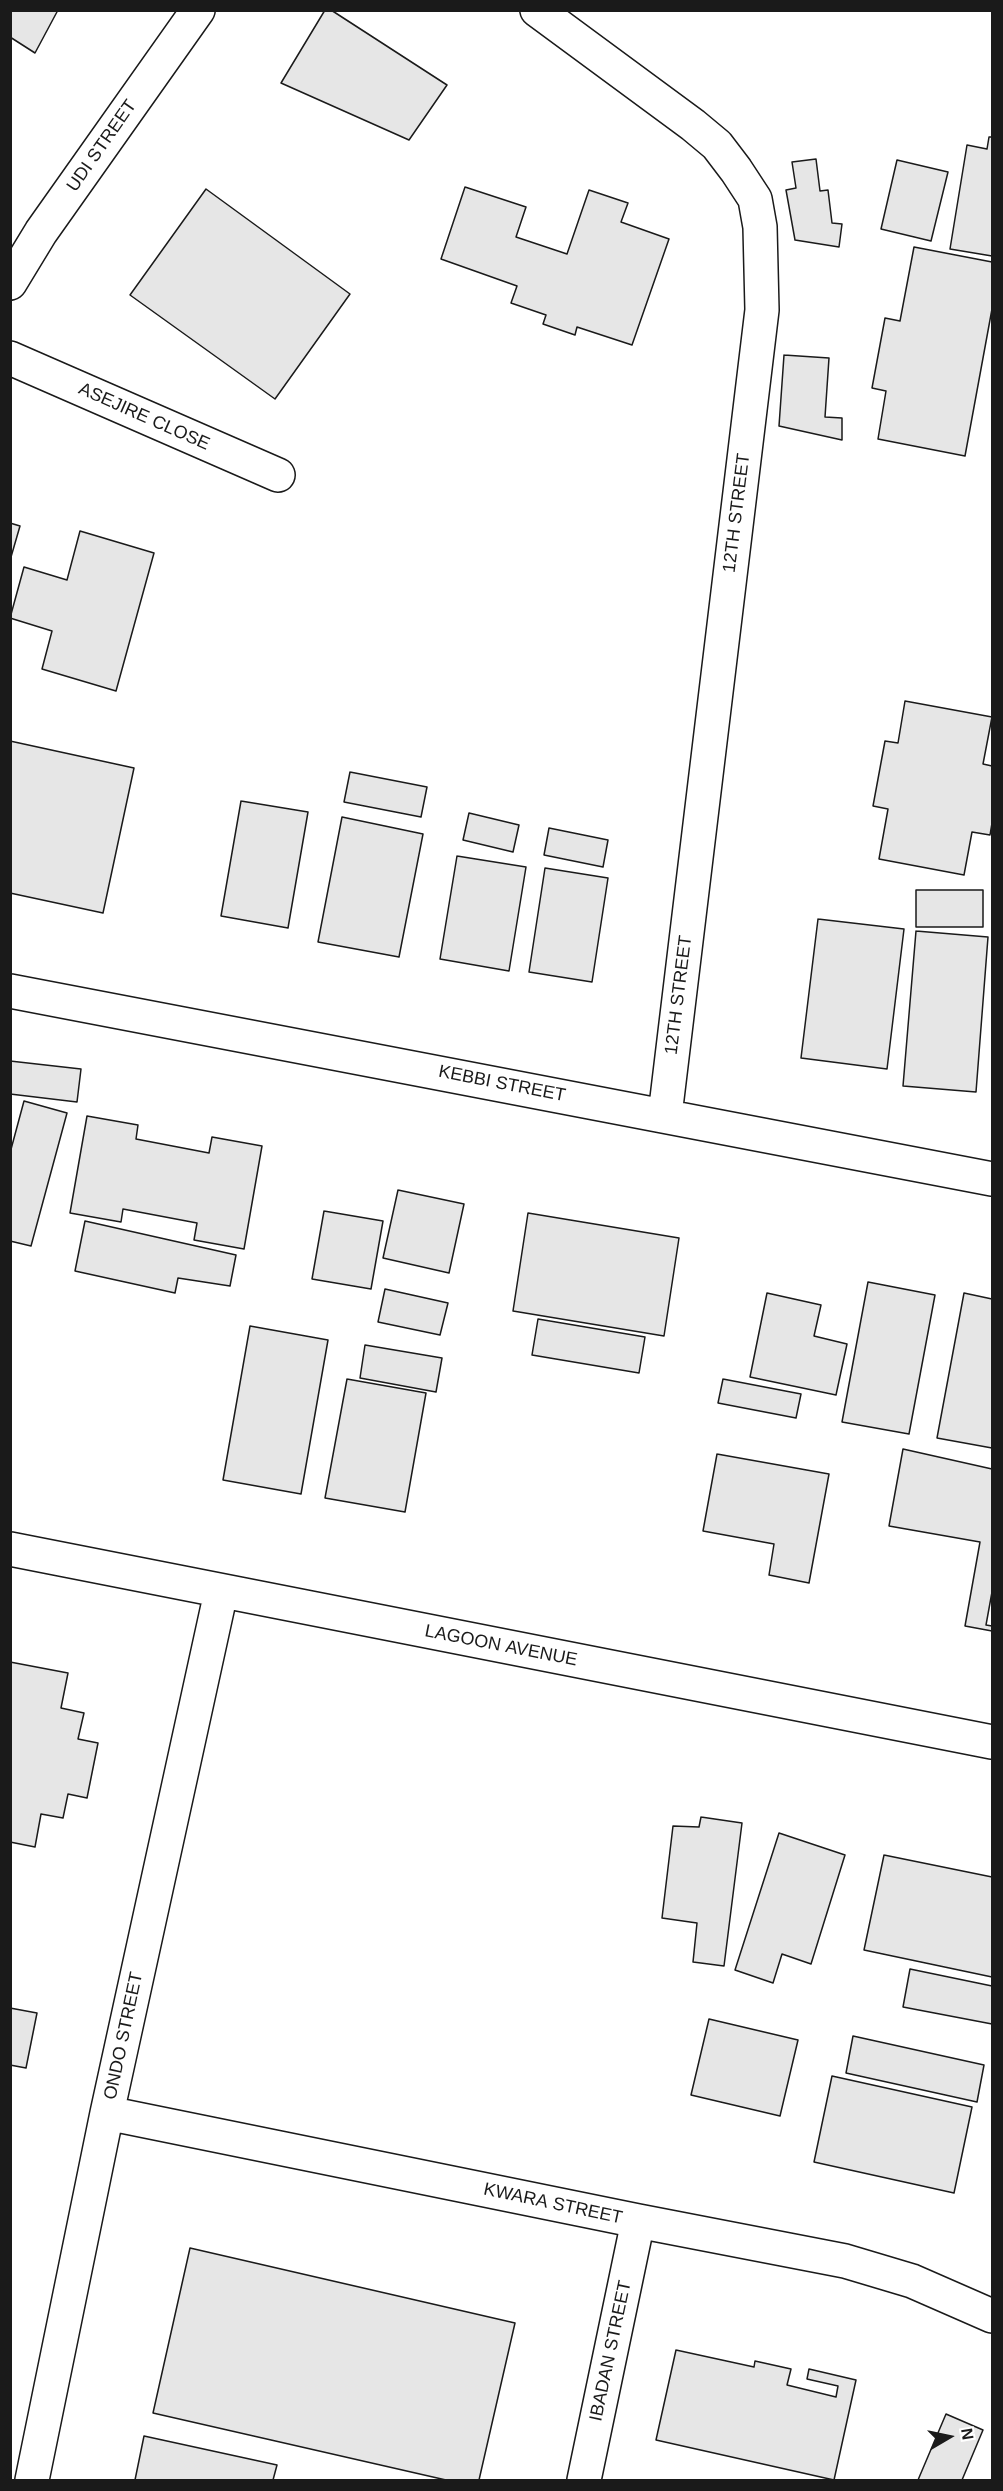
<!DOCTYPE html>
<html>
<head>
<meta charset="utf-8">
<style>
	body { margin:0 }
	#map { position:relative; width:1003px; height:2491px; overflow:hidden; background:#fff; font-family:Helvetica,sans-serif }
	canvas { display:block }
	.frame { position:absolute; inset:0; border:12px solid #1a1a1a; pointer-events:none }
	.north { position:absolute; left:919px; top:2407px; width:60px; height:60px; -webkit-text-stroke:4px #fff; paint-order:stroke; rotate:81deg; font-size:16px; font-weight:700; line-height:24px; text-align:center; color:#1a1a1a }
	.north::after { content:''; display:block; margin:auto; width:21px; height:27px; background:#1a1a1a; clip-path:polygon(50% 0,100% 100%,50% 72%,0 100%) }
</style>
</head>
<body>
<div id="map">
<canvas width="1003" height="2491"></canvas>
<div class="frame"></div>
<div class="north">N</div>
</div>
<script>
const context = document.querySelector('canvas').getContext('2d');
context.lineJoin = 'round';
function fill(path, color) {
  context.fillStyle = color;
  context.fill(path, 'evenodd');
}
function poly(rows) {
  const path = new Path2D();
  for (const r of rows) {
    path.moveTo(r[0], r[1]);
    for (let i = 2; i < r.length; i += 2) path.lineTo(r[i], r[i + 1]);
  }
  return path;
}
function trace(path, color, width, dash) {
  context.strokeStyle = color;
  context.lineWidth = width;
  context.lineCap = dash ? 'butt' : 'round';
  context.setLineDash(dash || []);
  context.stroke(path);
}
function label(font, color, halo, rows, align = 'center') {
  context.font = font + ' Helvetica,sans-serif';
  context.lineWidth = 4.5;
  context.setLineDash([]);
  context.textBaseline = 'middle';
  context.strokeStyle = halo;
  context.fillStyle = color;
  for (const [text, x, y, turn = 0] of rows) {
    context.save();
    context.translate(x, y);
    context.rotate((+turn || 0) * Math.PI / 180);
    context.textAlign = isNaN(turn) ? turn : align;
    if (halo) context.strokeText(text, 0, 0);
    context.fillText(text, 0, 0);
    context.restore();
  }
}
const building = poly([
	[10,10,58,10,35,53,10,37,10,10],
	[325,10,331,10,447,85,409,140,281,83,325,10],
	[989,137,992,137,992,256,950,249,967,145,987,149,989,137],
	[816,159,820,191,828,190,832,223,842,224,839,247,795,240,786,190,796,188,792,162,816,159],
	[897,160,948,172,931,241,881,229,897,160],
	[465,187,526,207,516,237,567,254,589,190,628,203,621,222,669,239,632,345,577,327,575,335,543,324,546,315,511,303,517,286,441,259,465,187],
	[206,189,350,294,275,399,130,295,206,189],
	[914,247,992,262,992,309,965,456,878,439,886,391,872,388,885,318,900,321,914,247],
	[784,355,829,358,825,417,842,418,842,440,779,426,784,355],
	[10,523,20,526,11,557,10,557,10,523],
	[80,531,154,553,116,691,42,669,52,631,10,618,24,567,67,580,80,531],
	[905,701,992,717,983,764,992,766,992,823,990,835,972,832,964,875,879,859,888,809,873,806,885,741,898,743,905,701],
	[10,741,134,768,103,913,10,893,10,741],
	[350,772,427,787,421,817,344,802,350,772],
	[241,801,308,812,288,928,221,916,241,801],
	[469,813,519,825,513,852,463,840,469,813],
	[342,817,423,834,399,957,318,942,342,817],
	[549,828,608,840,603,867,544,855,549,828],
	[457,856,526,867,509,971,440,959,457,856],
	[545,868,608,878,592,982,529,972,545,868],
	[916,890,983,890,983,927,916,927,916,890],
	[818,919,904,929,887,1069,801,1058,818,919],
	[916,931,988,937,976,1092,903,1086,916,931],
	[10,1061,81,1069,77,1102,10,1094,10,1061],
	[24,1101,67,1113,31,1246,10,1241,10,1153,24,1101],
	[87,1116,138,1125,136,1139,209,1153,212,1137,262,1146,244,1249,194,1240,197,1223,123,1209,121,1222,70,1213,87,1116],
	[398,1190,464,1204,449,1273,383,1258,398,1190],
	[324,1211,383,1221,371,1289,312,1279,324,1211],
	[528,1213,679,1238,664,1336,513,1311,528,1213],
	[85,1221,236,1255,230,1286,178,1278,175,1293,75,1271,85,1221],
	[868,1282,935,1295,909,1434,842,1422,868,1282],
	[385,1289,448,1303,440,1335,378,1322,385,1289],
	[767,1293,821,1305,814,1336,847,1344,836,1395,750,1377,767,1293],
	[964,1293,992,1299,992,1448,937,1438,964,1293],
	[538,1319,645,1337,639,1373,532,1355,538,1319],
	[250,1326,328,1340,301,1494,223,1480,250,1326],
	[365,1345,442,1358,436,1392,360,1378,365,1345],
	[347,1379,426,1393,405,1512,325,1498,347,1379],
	[723,1379,801,1394,796,1418,718,1403,723,1379],
	[903,1449,992,1469,992,1631,965,1626,980,1542,889,1526,903,1449],
	[717,1454,829,1474,809,1583,769,1575,774,1544,703,1531,717,1454],
	[992,1592,992,1626,986,1625,992,1592],
	[10,1662,68,1673,61,1708,84,1713,78,1739,98,1743,87,1798,68,1794,63,1818,41,1814,35,1847,10,1842,10,1662],
	[701,1817,742,1823,724,1966,693,1962,697,1923,662,1918,673,1826,699,1827,701,1817],
	[779,1833,845,1855,811,1964,782,1954,773,1983,735,1970,779,1833],
	[884,1855,992,1877,992,1977,864,1950,884,1855],
	[910,1969,992,1986,992,2024,903,2007,910,1969],
	[10,2008,37,2013,26,2068,10,2065,10,2008],
	[709,2019,798,2040,780,2116,691,2095,709,2019],
	[853,2036,984,2065,977,2102,846,2073,853,2036],
	[832,2076,972,2107,954,2193,814,2162,832,2076],
	[190,2248,515,2323,479,2480,446,2480,153,2413,190,2248],
	[676,2350,754,2367,755,2361,791,2369,787,2385,836,2397,838,2386,807,2379,809,2369,856,2380,834,2480,656,2440,676,2350],
	[946,2414,983,2430,962,2480,918,2480,946,2414],
	[144,2436,277,2465,273,2480,135,2480,144,2436]
]);
fill(building, '#e6e6e6');
trace(building, '#1a1a1a', 1.5);
const minor = poly([
	[537,10,693,125,717,145,736,170,755,199,760,227,762,310,665,1115],
	[10,283,41,232,198,10],
	[10,358,278,475],
	[10,991,992,1179],
	[10,1549,992,1742],
	[107,2113,638,2221,845,2261,912,2281,992,2316],
	[32,2480,107,2113,221,1592],
	[584,2480,638,2221]
]);
trace(minor, '#1a1a1a', 36);
trace(minor, '#fff', 33);
label('18px', '#1a1a1a', '#fff', [
	["UDI STREET",102,146,-55],
	["ASEJIRE CLOSE",144,417,24],
	["12TH STREET",737,513,-83],
	["12TH STREET",679,995,-83],
	["KEBBI STREET",502,1084,11],
	["LAGOON AVENUE",501,1646,11],
	["ONDO STREET",124,2036,-78],
	["KWARA STREET",553,2204,12],
	["IBADAN STREET",611,2351,-78]
]);
</script>
</body>
</html>
